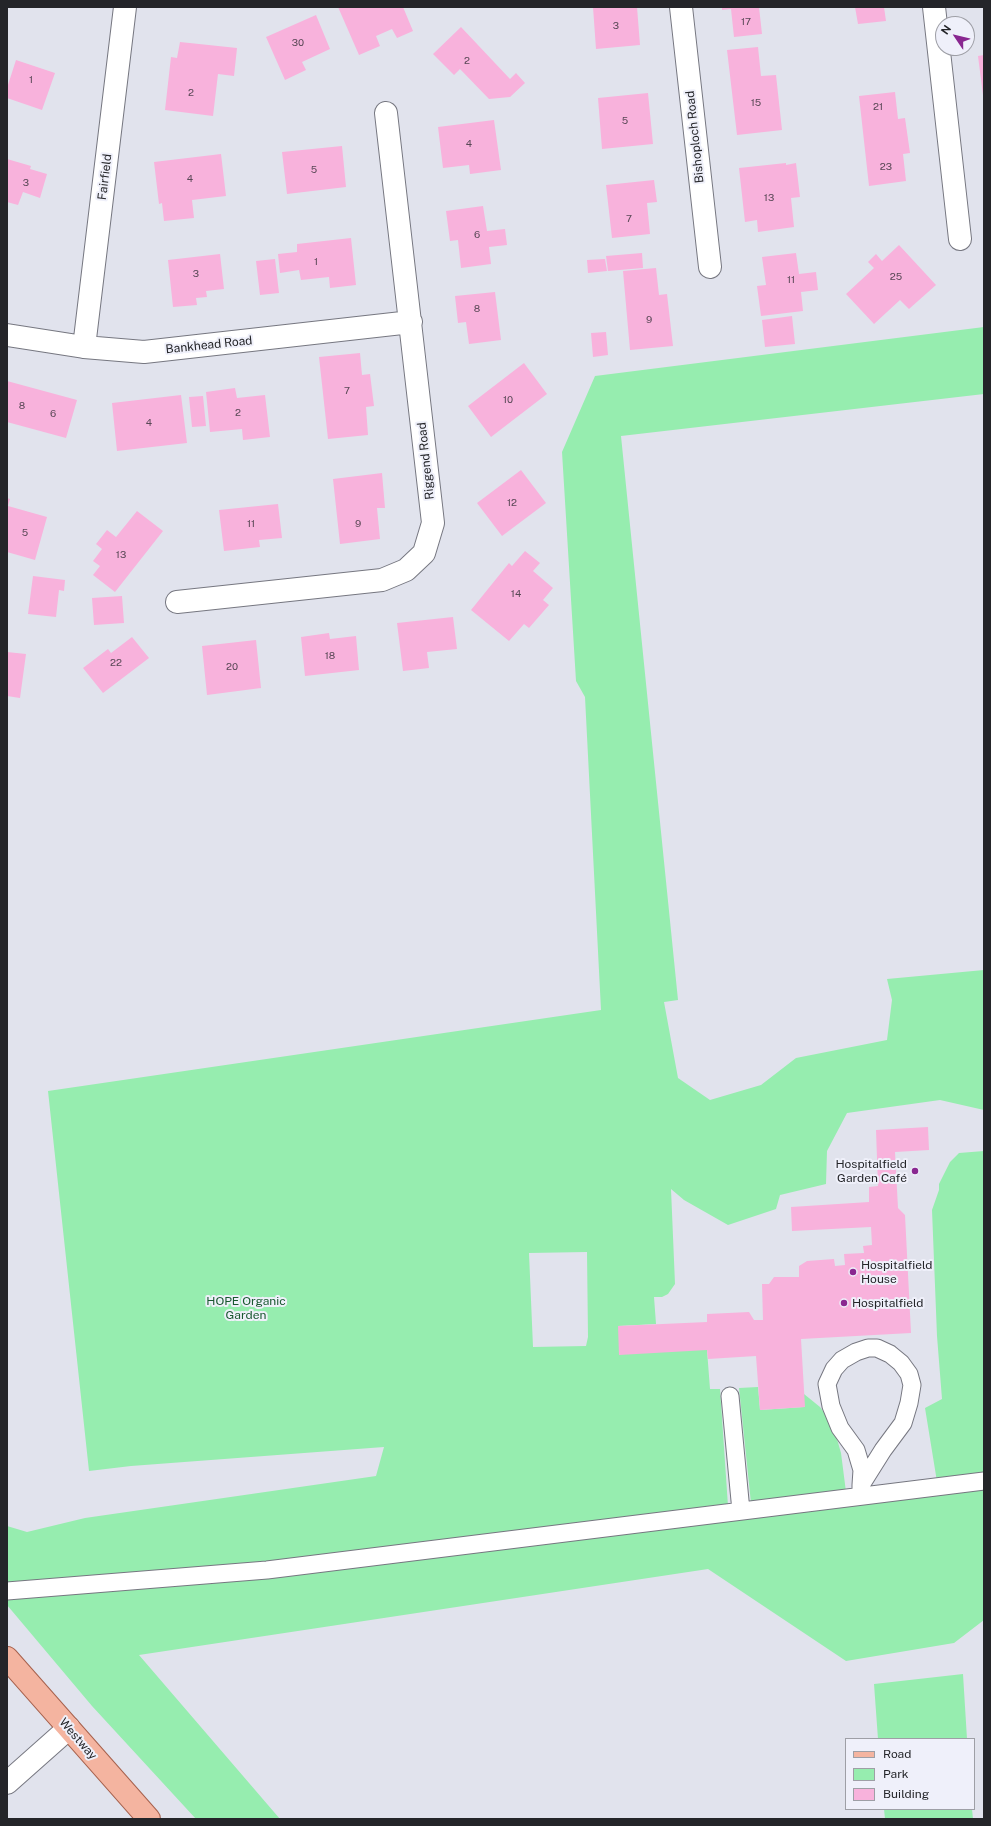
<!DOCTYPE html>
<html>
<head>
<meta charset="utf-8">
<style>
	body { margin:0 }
	#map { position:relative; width:991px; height:1826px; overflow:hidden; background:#e1e3ed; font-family:"Public Sans",sans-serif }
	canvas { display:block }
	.frame { position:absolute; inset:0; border:8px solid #242529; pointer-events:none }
	.legend { position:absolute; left:845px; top:1738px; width:130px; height:72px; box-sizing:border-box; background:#eff0fa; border:1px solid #9e9fa6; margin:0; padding:5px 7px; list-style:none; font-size:12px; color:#242529 }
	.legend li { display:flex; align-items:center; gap:8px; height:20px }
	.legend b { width:20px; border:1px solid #9e9fa6 }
	.north { position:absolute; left:935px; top:16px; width:40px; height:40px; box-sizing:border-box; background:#eff0fa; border:1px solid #9e9fa6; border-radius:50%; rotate:305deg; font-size:11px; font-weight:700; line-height:16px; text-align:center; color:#242529 }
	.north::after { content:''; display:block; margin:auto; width:14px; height:18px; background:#892790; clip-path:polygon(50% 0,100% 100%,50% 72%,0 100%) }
</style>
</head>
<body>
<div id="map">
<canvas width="991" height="1826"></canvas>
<div class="frame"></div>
<ul class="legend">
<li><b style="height:5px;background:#f4b4a0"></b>Road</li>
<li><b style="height:11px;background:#96edaf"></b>Park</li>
<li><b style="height:11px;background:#f8b2dc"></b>Building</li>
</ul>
<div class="north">N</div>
</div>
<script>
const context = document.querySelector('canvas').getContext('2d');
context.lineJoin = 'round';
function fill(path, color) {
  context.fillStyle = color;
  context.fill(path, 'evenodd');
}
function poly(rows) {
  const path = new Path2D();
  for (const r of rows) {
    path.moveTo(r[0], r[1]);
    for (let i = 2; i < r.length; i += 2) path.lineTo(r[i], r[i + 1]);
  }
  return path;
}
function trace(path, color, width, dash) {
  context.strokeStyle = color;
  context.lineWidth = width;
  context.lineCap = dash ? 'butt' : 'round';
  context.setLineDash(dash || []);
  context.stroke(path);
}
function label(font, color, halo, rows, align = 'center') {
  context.font = font + ' "Public Sans",sans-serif';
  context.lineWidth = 4;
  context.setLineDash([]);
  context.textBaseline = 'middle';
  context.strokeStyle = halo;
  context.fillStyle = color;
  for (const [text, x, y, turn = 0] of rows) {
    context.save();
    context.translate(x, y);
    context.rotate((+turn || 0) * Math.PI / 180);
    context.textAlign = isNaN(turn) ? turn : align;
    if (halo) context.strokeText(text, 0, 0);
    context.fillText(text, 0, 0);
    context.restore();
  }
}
fill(poly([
	[984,327,984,394,621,436,678,1000,664,1002,678,1078,710,1100,761,1085,796,1058,887,1040,892,1000,887,979,984,970,984,1110,940,1100,847,1113,827,1151,826,1184,780,1195,776,1209,728,1225,684,1200,671,1189,675,1284,668,1294,662,1297,654,1297,656,1324,618,1326,707,1350,710,1389,720,1389,728,1506,654,1513,656,1529,751,1503,739,1388,758,1387,760,1410,804,1407,804,1394,820,1407,833,1425,841,1453,846,1492,939,1494,925,1408,942,1399,937,1336,932,1210,939,1190,939,1184,950,1162,959,1153,984,1151,984,1620,954,1643,846,1661,708,1569,139,1655,280,1819,196,1819,92,1706,7,1605,7,1526,27,1532,85,1518,376,1476,384,1447,131,1466,89,1471,48,1091,601,1010,585,697,576,681,562,452,595,376],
	[587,1252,588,1337,586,1346,533,1347,529,1253],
	[963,1674,967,1739,878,1739,874,1684],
	[884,1809,972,1809,973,1819,885,1819]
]), '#96edaf');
fill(poly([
	[338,7,403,7,413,31,397,38,392,29,376,36,380,46,359,55],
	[593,7,637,7,640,45,596,49],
	[722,7,759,7,762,34,734,37,731,9,722,10],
	[855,7,884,7,886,21,858,24],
	[316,15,330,49,302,62,306,70,285,80,266,37],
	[461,27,510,79,516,73,525,83,510,97,489,99,460,69,454,75,433,54],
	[180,42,237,48,234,76,218,74,213,116,165,110,171,57,177,58],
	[758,47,761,76,776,75,782,130,737,135,727,50],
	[984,55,984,95,983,95,978,56],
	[16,60,55,73,42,110,7,98,7,88],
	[895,92,898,119,905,118,910,153,903,154,906,181,869,186,859,96],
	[648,93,653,144,602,149,598,98],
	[494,120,501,170,470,174,469,165,443,168,438,127],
	[342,146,346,187,287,194,282,152],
	[221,154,226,196,192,200,194,218,164,221,162,203,159,204,154,162],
	[7,159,31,166,30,169,47,174,40,198,23,192,18,205,7,202],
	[786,163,786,165,796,163,800,197,791,198,794,227,758,232,757,220,745,222,739,168],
	[654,180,657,202,647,203,650,234,612,238,606,185],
	[483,206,487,231,505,229,507,245,489,247,491,264,461,268,458,240,450,241,446,211],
	[351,238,356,285,330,288,329,277,301,280,299,270,280,273,278,254,297,252,297,244],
	[899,245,936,285,909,309,900,300,874,324,846,294,874,268,868,262,876,254,882,261],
	[642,253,643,268,608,271,606,256],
	[796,253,799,274,816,272,818,290,801,292,803,311,761,316,757,286,766,285,762,257],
	[220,254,224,289,206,291,207,297,196,298,197,305,173,307,168,260],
	[275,259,279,293,260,295,256,261],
	[605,259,607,271,588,273,587,260],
	[656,268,659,295,667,294,673,346,630,350,623,271],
	[495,292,501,340,469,344,466,322,458,323,455,296],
	[792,316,795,344,765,347,762,320],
	[606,332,608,355,593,357,591,333],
	[360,353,362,375,370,374,374,406,366,407,368,435,328,439,319,357],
	[524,363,547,394,491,437,468,406],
	[7,381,77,400,66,438,7,422],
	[235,388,237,398,265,395,270,437,243,440,242,429,210,432,206,392],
	[181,395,187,443,117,451,112,403],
	[203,396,206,426,192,427,189,397],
	[521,470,546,503,502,536,477,503],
	[382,473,385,508,377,508,380,539,340,544,333,479],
	[7,498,10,499,8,506,47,517,35,560,7,552],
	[278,504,282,538,259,540,260,547,224,551,219,510],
	[137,511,163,531,115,592,93,575,100,566,93,561,102,549,96,544,107,530,116,537],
	[525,551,540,563,533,571,553,588,543,600,549,605,529,628,524,624,509,641,471,610,509,563,512,566],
	[33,576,65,580,64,591,59,590,56,617,28,614],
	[122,596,124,623,94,625,92,598],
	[453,617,457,649,427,652,429,668,403,671,397,623],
	[329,633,330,639,356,636,359,670,305,676,301,637],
	[132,637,149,658,103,693,83,668,108,649,111,653],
	[256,640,261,688,207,695,202,646],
	[7,652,26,654,20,698,7,696],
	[928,1127,929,1150,895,1152,898,1208,905,1215,911,1333,801,1339,805,1407,760,1410,756,1356,708,1359,707,1350,619,1355,618,1326,707,1322,707,1314,749,1312,754,1320,763,1320,762,1284,769,1284,774,1277,799,1277,799,1266,807,1261,834,1259,835,1266,845,1265,844,1254,864,1253,863,1246,872,1245,871,1227,792,1231,791,1207,869,1202,869,1187,878,1186,876,1130]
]), '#f8b2dc');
const service = poly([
	[730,1396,741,1511],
	[861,1496,861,1485,862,1470,856,1450,840,1428,831,1406,827,1384,834,1369,842,1360,856,1352,868,1348,877,1348,890,1354,901,1363,909,1374,912,1385,909,1403,903,1423,883,1450,861,1485],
	[7,1591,267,1570,984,1481]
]);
const minor = poly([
	[681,7,710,267],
	[934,7,960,239],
	[7,335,84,347,144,352,411,322],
	[84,347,125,7],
	[177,602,382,580,406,570,424,553,433,523,386,113],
	[7,1783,69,1728]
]);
const primary = poly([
	[7,1658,149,1819]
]);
trace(service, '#767780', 19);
trace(minor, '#767780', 24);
trace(primary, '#a6614d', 24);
trace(service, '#fff', 17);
trace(minor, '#fff', 22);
trace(primary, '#f4b4a0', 22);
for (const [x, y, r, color] of [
	[915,1171,4,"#892790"],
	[853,1272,4,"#892790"],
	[844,1303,4,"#892790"]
]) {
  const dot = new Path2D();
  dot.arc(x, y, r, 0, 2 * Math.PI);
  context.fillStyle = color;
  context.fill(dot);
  trace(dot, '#eff0fa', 1.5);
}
label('10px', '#594856', null, [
	["17",746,22],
	["3",616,26],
	["30",298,43],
	["2",467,61],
	["1",31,80],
	["2",191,93],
	["15",756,103],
	["21",878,107],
	["5",625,121],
	["4",469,144],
	["23",886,167],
	["5",314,170],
	["4",190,179],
	["3",26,183],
	["13",769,198],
	["7",629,219],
	["6",477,235],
	["1",316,262],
	["3",196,274],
	["25",896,277],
	["11",791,280],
	["8",477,309],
	["9",649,320],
	["7",347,391],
	["10",508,400],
	["8",22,406],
	["2",238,413],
	["6",53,414],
	["4",149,423],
	["12",512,503],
	["11",251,524],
	["9",358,524],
	["5",25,533],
	["13",121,555],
	["14",516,594],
	["18",330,656],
	["22",116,663],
	["20",232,667]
]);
label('12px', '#242529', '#eff0fa', [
	["Bishoploch Road",695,137,-96],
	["Fairfield",105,177,-83],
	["Bankhead Road",209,345,-6],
	["Riggend Road",426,461,-96],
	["Westway",78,1739,49]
]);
label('12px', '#242529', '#eff0fa', [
	["Hospitalfield",907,1164,"right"],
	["Garden Café",907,1178,"right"],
	["Hospitalfield",861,1265],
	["House",861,1279],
	["Hospitalfield",852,1303]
], 'left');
label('12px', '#195830', '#eff0fa', [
	["HOPE Organic",246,1301],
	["Garden",246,1315]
]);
</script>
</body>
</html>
